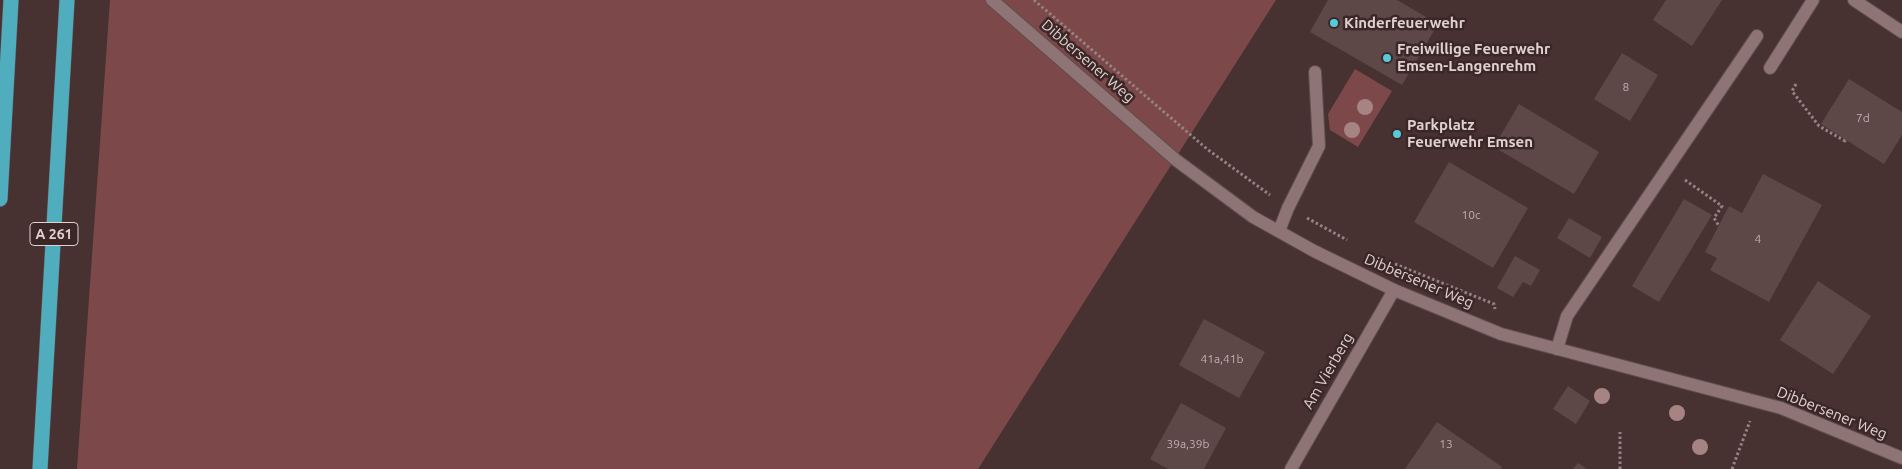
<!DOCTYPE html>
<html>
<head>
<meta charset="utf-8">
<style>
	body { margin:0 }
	canvas { display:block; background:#473131 }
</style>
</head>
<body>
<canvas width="1902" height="469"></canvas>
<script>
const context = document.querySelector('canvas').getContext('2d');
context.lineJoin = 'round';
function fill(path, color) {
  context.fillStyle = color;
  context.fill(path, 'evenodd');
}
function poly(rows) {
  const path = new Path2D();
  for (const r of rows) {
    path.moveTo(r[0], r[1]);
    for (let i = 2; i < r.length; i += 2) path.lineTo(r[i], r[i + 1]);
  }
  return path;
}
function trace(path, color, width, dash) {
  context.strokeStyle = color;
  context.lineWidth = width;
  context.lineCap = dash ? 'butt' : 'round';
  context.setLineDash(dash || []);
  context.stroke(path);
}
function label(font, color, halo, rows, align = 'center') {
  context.font = font + ' Ubuntu,sans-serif';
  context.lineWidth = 5;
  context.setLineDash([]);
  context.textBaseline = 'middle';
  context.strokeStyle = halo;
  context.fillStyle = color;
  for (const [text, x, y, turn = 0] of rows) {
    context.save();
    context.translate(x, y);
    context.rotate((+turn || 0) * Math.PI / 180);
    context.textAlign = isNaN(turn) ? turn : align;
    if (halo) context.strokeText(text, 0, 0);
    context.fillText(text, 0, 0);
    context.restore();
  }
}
fill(poly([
	[110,0,1276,0,978,469,77,469],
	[1355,69,1392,91,1358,147,1330,130,1328,114]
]), '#7c4849');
fill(poly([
	[1328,0,1397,0,1438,24,1402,85,1310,32],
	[1666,0,1722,0,1692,46,1653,20],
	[1622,53,1658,75,1630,121,1594,99],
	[1849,79,1902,112,1902,135,1884,164,1821,124],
	[1519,104,1599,152,1574,194,1494,147],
	[1449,162,1528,208,1493,268,1414,222],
	[1763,174,1822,205,1769,302,1710,270,1717,258,1705,252,1729,206,1742,213],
	[1684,199,1712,215,1659,302,1632,286],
	[1569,218,1602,237,1590,258,1557,238],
	[1515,256,1540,270,1531,286,1523,282,1513,297,1497,288],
	[1818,281,1871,316,1833,374,1780,340],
	[1204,319,1265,352,1239,398,1179,365],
	[1568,386,1590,401,1576,424,1553,409],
	[1181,403,1226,428,1204,469,1168,469,1150,459],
	[1437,422,1502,467,1501,469,1405,469],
	[1578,463,1587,469,1573,469]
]), '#5e4747');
const service = poly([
	[1854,0,1902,32],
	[1279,231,1288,208,1319,146,1315,72],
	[1557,349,1567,316,1757,36]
]);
const minor = poly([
	[1770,68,1813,0],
	[1291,469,1394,290]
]);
const tertiary = poly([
	[992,0,1176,160,1253,217,1314,251,1394,290,1501,334,1781,408,1902,458]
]);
const motorway = poly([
	[0,199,11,0],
	[40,469,67,0]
]);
trace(service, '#5f4d4d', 14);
trace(minor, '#5f4d4d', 14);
trace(tertiary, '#5f4d4d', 14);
trace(motorway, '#5f4d4d', 16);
trace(poly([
	[1034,0,1207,149,1270,195],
	[1796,84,1792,91,1819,126,1845,141,1845,139],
	[1685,180,1722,206,1714,218,1719,226],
	[1307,218,1347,240],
	[1395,264,1494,304,1495,309],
	[1620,469,1620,432],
	[1732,469,1750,421]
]), '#958383', 3, [2.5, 2.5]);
trace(service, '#8e7474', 12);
trace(minor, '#8e7474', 12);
trace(tertiary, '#8e7474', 12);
trace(motorway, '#4fadbd', 15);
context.fillStyle = '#a68484';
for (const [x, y] of [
	[1365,107],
	[1352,130],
	[1602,396],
	[1677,413],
	[1700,447]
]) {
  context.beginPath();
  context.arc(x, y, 8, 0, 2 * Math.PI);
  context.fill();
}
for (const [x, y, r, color] of [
	[1334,23,5,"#54cadd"],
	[1387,58,5,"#54cadd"],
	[1397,134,5,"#54cadd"]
]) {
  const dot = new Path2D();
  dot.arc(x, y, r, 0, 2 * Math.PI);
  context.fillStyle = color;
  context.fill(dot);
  trace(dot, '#3c2727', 2);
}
label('12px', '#c0aeae', null, [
	["8",1626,87],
	["7d",1863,118],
	["10c",1471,215],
	["4",1758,239],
	["41a,41b",1222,359],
	["39a,39b",1188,444],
	["13",1446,444]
]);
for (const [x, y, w] of [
	[54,234,48]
]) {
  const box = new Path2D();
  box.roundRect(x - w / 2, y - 11.5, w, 23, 4);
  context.fillStyle = '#3c2727';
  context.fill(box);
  trace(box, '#e0d1d1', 1);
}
label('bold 14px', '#e0d1d1', null, [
	["A 261",54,234]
]);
label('bold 15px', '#e0d1d1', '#3c2727', [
	["Kinderfeuerwehr",1344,23],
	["Freiwillige Feuerwehr",1397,49],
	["Emsen-Langenrehm",1397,66],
	["Parkplatz",1407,125],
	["Feuerwehr Emsen",1407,142]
], 'left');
label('15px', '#e0d1d1', '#3c2727', [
	["Dibbersener Weg",1088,61,41],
	["Dibbersener Weg",1419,281,23],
	["Am Vierberg",1328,371,-60],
	["Dibbersener Weg",1832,413,22]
]);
</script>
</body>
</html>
